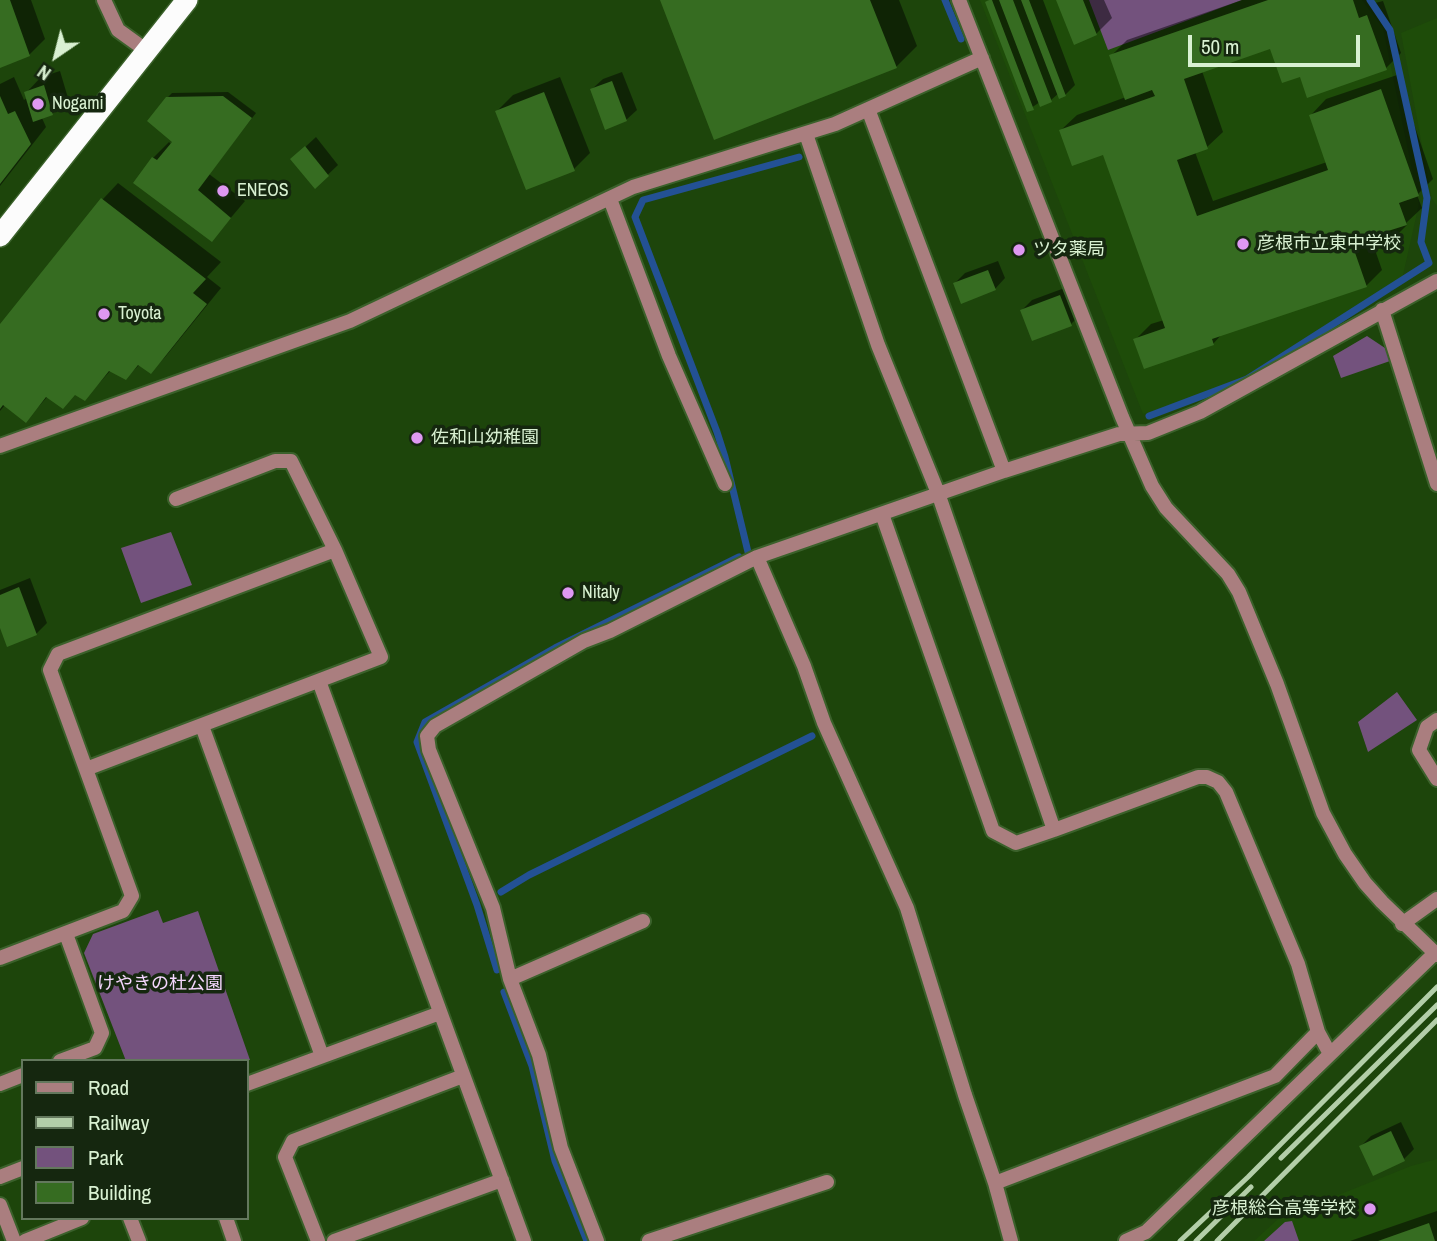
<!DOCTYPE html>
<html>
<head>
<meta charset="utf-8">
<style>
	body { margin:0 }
	#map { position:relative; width:1437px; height:1241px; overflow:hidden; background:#1d450b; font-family:"Archivo Narrow",sans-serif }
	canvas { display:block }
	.legend { position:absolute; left:21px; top:1059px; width:228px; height:161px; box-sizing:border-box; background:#15270f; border:2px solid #63785d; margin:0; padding:9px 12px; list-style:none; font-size:21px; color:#d9f1d2 }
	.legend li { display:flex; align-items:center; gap:14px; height:35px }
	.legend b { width:35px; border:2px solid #63785d }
	.north { position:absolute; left:21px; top:21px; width:70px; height:70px; -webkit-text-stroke:5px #15270f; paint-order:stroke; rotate:215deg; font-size:19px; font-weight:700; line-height:28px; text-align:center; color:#d9f1d2 }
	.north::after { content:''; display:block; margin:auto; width:24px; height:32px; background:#d9f1d2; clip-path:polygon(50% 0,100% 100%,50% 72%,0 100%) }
	.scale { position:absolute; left:1188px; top:35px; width:172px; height:32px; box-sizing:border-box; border:4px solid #d9f1d2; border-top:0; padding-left:9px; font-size:21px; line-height:24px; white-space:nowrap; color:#d9f1d2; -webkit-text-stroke:5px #15270f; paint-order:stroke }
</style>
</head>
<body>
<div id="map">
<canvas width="1437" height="1241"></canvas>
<ul class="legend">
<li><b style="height:9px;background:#aa7e7f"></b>Road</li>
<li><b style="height:9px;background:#b3cea9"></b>Railway</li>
<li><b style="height:19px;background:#73527d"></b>Park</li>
<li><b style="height:19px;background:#366c21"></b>Building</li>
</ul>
<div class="north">N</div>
<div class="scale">50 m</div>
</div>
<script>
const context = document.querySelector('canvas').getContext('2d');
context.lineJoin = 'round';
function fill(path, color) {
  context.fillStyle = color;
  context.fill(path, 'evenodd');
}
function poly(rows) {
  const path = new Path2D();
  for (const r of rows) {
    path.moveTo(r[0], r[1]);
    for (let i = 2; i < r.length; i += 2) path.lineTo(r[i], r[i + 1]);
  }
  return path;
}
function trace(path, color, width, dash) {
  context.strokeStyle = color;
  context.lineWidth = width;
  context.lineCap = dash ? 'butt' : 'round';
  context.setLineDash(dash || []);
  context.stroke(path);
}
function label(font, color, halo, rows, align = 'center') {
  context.font = font + ' "Archivo Narrow","Noto Sans JP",sans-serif';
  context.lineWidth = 7;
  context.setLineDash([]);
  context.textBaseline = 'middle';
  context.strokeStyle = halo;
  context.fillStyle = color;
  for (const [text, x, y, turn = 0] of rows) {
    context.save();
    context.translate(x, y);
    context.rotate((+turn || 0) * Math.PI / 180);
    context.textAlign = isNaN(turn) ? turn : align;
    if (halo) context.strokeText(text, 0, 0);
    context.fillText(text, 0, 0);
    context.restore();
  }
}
fill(poly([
	[980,0,1362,0,1383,28,1419,204,1401,284,1247,379,1209,396,1143,414],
	[1437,18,1437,206,1432,199,1401,33],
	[1437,1159,1437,1241,1254,1241,1278,1219,1411,1166]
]), '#1e4c09');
fill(poly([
	[1089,0,1242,0,1108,50],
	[1367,336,1385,348,1390,361,1341,378,1333,356],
	[171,532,192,585,141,603,121,548],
	[1397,692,1417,720,1368,752,1358,722],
	[158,910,163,923,198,911,250,1060,126,1061,84,953,93,934],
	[1292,1221,1299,1241,1264,1241,1285,1222]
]), '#73527d');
fill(poly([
	[0,0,31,0,45,39,29,55,0,66],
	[662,0,899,0,917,46,896,67],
	[989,0,1043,0,1075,85,1065,95,1059,93,1051,100,1041,104,1040,102,1028,110,987,2],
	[1058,0,1104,0,1112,18,1096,34],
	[1242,0,1374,0,1375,3,1383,1,1401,53,1386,68,1301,75,1271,47,1202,71,1223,132,1207,147,1195,152,1213,201,1327,162,1311,115,1326,99,1397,75,1433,179,1417,195,1422,208,1406,223,1407,225,1391,241,1374,247,1382,270,1366,286,1222,334,1213,344,1135,340,1151,324,1164,320,1104,153,1061,130,1077,115,1126,97,1111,56,1127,40],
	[60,71,68,98,52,114,42,118,46,127,0,186,0,84,14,77,24,100,27,98,26,93,41,77],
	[622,72,637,110,626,120,592,89,603,79],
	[560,77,590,153,574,169,497,111,513,95],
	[228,92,256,113,209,174,245,201,212,240,153,158,169,142,172,145,174,141,167,98,172,93],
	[316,137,338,165,315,187,303,149],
	[118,183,221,262,207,277,221,288,166,356,151,372,140,364,126,378,111,370,85,399,76,393,48,396,26,421,5,405,0,411,0,327,103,199],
	[998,261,1005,278,995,289,955,283,965,273],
	[1070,286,1081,314,1071,324,1022,310,1032,300],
	[30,578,47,623,36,634,0,623,0,590],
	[1401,1122,1414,1149,1404,1159,1361,1146,1371,1136],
	[1437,1211,1437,1241,1350,1241]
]), '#0007');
trace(poly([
	[945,0,961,39],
	[1149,416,1247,379,1429,263,1421,242,1427,198,1390,30,1370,0],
	[748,552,725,457,717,432,635,217,643,200,799,157],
	[501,892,529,875,812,736],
	[497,970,477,905,417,742,425,722,555,648,739,557],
	[504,992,532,1066,555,1161,587,1241]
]), '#235194', 7);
fill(poly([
	[0,0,10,0,30,56,0,68],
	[660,0,870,0,897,68,714,140],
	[989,0,992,0,1034,110,1027,112,985,2],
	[999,0,1013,0,1052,102,1040,107],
	[1021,0,1029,0,1066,96,1059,99],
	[1056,0,1083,0,1097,35,1074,45],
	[1268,0,1353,0,1359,18,1367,15,1387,70,1307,98,1300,77,1282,83,1270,49,1184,79,1208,149,1177,160,1197,216,1328,170,1309,115,1381,89,1419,196,1399,203,1407,225,1388,231,1392,243,1372,250,1368,239,1352,244,1367,287,1212,339,1214,345,1144,369,1133,339,1165,328,1103,155,1072,166,1059,130,1155,96,1152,90,1125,100,1109,55],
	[612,81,627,121,605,130,590,89],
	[44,85,53,115,33,122,24,92],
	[544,92,575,171,526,190,495,111],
	[0,96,8,114,15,111,31,144,0,184],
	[223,96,252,118,198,190,231,218,212,242,133,183,152,157,157,160,172,142,147,121,166,97],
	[305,146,329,176,315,189,290,159],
	[101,198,206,279,193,293,207,304,151,374,138,365,126,380,109,371,85,401,75,395,63,409,46,397,26,423,3,405,0,409,0,324],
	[988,270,996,290,961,304,953,283],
	[1060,295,1072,326,1032,341,1020,310],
	[19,587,37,635,7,647,0,628,0,595],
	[1391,1131,1405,1161,1373,1176,1359,1146],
	[1429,1223,1435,1241,1378,1241]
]), '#366c21');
const street = poly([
	[104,0,118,30,147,51],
	[959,0,1122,417,1152,486,1166,508,1228,574,1239,592,1277,684,1323,813,1345,854,1365,883,1382,902,1437,955],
	[868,109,1004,471],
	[806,134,878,345,938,493,1054,830,1016,843,993,831,882,514],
	[610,199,669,356,725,484],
	[1382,310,1437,484],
	[0,446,350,321,633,187,835,124,982,58],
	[757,557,804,666,824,723,907,908,965,1095,995,1183,1011,1241],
	[319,681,524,1241],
	[1437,720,1427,727,1419,750,1437,779],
	[202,726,322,1056],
	[86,769,381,657,335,550,291,461,275,461,176,499],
	[1054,830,1198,777,1207,777,1218,782,1226,792,1298,964,1318,1032,1330,1054],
	[1402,924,1437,899],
	[0,958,123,911,132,896,50,670,58,654,335,550],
	[510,979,643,921],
	[60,1061,95,1048,102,1033,66,934],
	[0,1084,23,1075],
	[247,1084,440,1013],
	[0,1177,23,1168],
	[995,1183,1275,1076,1318,1032],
	[0,1205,14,1241],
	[130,1218,139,1241],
	[226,1218,234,1241],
	[25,1241,82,1218],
	[318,1241,285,1157,293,1141,463,1076],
	[334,1241,502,1180],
	[597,1241,561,1148,539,1055,510,979,493,908,429,750,427,736,435,726,584,641,610,631,757,557,1004,471,1119,434,1148,433,1200,412,1437,281],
	[649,1241,827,1182],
	[1126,1241,1146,1232,1435,953]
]);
const highway = poly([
	[0,236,187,0]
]);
trace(street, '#3b612b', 18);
trace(highway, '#3b612b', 24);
trace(street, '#aa7e7f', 14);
trace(highway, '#fcfcfc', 21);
trace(poly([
	[1281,1158,1437,1005],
	[1180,1241,1248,1177,1437,987],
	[1196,1241,1251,1187],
	[1217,1241,1437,1020]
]), '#b3cea9', 5);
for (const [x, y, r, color] of [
	[38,104,7,"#de98f2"],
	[223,191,7,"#de98f2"],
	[1243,244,7,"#de98f2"],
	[1019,250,7,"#de98f2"],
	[104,314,7,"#de98f2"],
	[417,438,7,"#de98f2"],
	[568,593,7,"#de98f2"],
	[1370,1209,7,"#de98f2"]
]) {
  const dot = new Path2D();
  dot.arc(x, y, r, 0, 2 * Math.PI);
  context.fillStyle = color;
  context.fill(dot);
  trace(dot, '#15270f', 2.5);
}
label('18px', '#d9f1d2', '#15270f', [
	["Nogami",52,104],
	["ENEOS",237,191],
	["彦根市立東中学校",1257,244],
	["ツタ薬局",1033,250],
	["Toyota",118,314],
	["佐和山幼稚園",431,438],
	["Nitaly",582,593],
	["彦根総合高等学校",1356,1209,"right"]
], 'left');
label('18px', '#f5d7fe', '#15270f', [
	["けやきの杜公園",160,984]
]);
</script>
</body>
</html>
